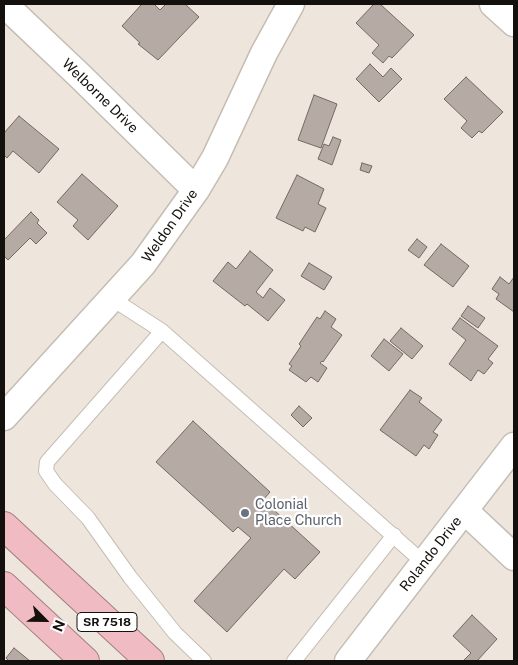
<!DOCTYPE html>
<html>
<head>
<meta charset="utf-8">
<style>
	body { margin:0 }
	#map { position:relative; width:518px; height:665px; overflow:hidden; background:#eee6dd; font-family:"Public Sans",sans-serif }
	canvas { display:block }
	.frame { position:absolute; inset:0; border:5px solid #13100d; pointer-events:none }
	.north { position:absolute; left:20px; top:595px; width:50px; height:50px; -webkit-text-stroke:4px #fff; paint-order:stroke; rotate:113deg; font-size:14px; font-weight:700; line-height:20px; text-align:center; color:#13100d }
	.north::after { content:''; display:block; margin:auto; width:18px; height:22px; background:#13100d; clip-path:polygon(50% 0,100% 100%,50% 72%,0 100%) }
</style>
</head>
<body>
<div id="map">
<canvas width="518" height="665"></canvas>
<div class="frame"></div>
<div class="north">N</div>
</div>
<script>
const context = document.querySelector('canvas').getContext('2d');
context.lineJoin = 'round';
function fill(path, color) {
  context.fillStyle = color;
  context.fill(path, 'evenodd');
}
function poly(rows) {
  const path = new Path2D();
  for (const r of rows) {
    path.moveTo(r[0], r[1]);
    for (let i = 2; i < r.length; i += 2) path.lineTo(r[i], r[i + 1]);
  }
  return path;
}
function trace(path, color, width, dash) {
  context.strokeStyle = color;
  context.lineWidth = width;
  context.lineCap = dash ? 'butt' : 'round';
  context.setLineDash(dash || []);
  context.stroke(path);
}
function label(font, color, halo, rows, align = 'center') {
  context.font = font + ' "Public Sans",sans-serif';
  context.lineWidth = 4.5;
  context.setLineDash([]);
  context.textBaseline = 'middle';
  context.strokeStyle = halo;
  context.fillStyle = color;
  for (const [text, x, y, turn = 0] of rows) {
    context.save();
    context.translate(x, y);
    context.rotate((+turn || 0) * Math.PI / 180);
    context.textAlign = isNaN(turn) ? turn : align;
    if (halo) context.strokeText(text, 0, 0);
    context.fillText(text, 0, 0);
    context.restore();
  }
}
const building = poly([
	[142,4,154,4,160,10,166,4,185,4,199,17,158,60,138,44,140,43,122,26,142,4],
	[374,4,380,4,414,35,392,58,389,56,383,63,372,53,379,45,356,23,374,4],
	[370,64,383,77,391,68,402,79,379,102,356,79,370,64],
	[466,77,503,112,482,133,479,131,472,138,461,128,467,121,444,99,466,77],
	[314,95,337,104,321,148,298,140,314,95],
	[19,116,59,149,39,173,13,151,7,158,4,155,4,133,19,116],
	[333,137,341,140,332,165,318,159,324,144,329,146,333,137],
	[362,163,372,166,369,173,360,170,362,163],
	[82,174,118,206,88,240,73,226,78,220,57,202,82,174],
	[297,175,324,189,318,204,326,208,315,232,305,227,303,231,276,218,297,175],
	[31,212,39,220,37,223,47,233,36,244,30,238,8,260,4,256,4,240,31,212],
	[417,239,427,247,419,258,408,250,417,239],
	[441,244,469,266,453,287,424,265,441,244],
	[250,251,273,270,256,292,263,298,270,288,285,300,268,321,247,304,245,306,213,281,228,262,236,269,250,251],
	[309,263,332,277,324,290,301,276,309,263],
	[500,277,509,284,514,277,514,312,496,299,499,294,492,289,500,277],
	[468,306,485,318,478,328,461,316,468,306],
	[325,311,336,319,331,327,342,335,323,362,322,361,320,363,327,368,318,382,311,377,306,382,289,370,292,366,289,364,301,346,299,344,317,317,320,319,325,311],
	[460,318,498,346,488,359,493,363,484,374,478,370,471,381,449,364,466,340,452,329,460,318],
	[401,328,423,346,412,359,390,341,401,328],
	[384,339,403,354,389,371,371,356,384,339],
	[410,390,422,398,419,402,442,420,433,432,438,435,429,449,424,445,416,456,380,430,410,390],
	[299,406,312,418,303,427,291,415,299,406],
	[193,421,270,492,263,500,320,552,295,579,284,569,227,632,194,601,251,538,238,527,233,532,156,462,193,421],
	[472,615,497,639,477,661,466,661,464,660,471,653,453,636,472,615],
	[14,648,30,661,9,661,6,658,14,648]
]);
fill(building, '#b6aaa5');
trace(building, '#736863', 1);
const lane = poly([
	[111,298,162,331,424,563],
	[162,331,47,462,46,471,55,484,88,518,130,577,175,633,204,661],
	[294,661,394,535]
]);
const street = poly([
	[4,4,81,77,196,190],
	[493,4,514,23],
	[4,417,143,264,196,190,215,158,264,53,291,4],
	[465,511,514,557],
	[348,661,514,446]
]);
const highway = poly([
	[4,526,150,661],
	[4,586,85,661]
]);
trace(lane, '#c5bdb4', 16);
trace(street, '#c5bdb4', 29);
trace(highway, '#a37f83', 30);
trace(lane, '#fff', 14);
trace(street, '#fff', 26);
trace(highway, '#f0bbc3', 28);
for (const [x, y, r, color] of [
	[245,513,5,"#6b7280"]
]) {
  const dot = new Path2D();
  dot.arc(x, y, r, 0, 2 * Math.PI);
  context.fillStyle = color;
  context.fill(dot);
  trace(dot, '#fff', 2);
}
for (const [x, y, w] of [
	[107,622,60]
]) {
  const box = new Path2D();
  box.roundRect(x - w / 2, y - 9.5, w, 19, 4);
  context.fillStyle = '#fff';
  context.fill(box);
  trace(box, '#13100d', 1);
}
label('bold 12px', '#13100d', null, [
	["SR 7518",107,622]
]);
label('14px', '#13100d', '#fff', [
	["Welborne Drive",100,96,44],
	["Weldon Drive",170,226,-55],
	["Rolando Drive",431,554,-52]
]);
label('14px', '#5b616d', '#fff', [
	["Colonial",255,505],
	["Place Church",255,521]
], 'left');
</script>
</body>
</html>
